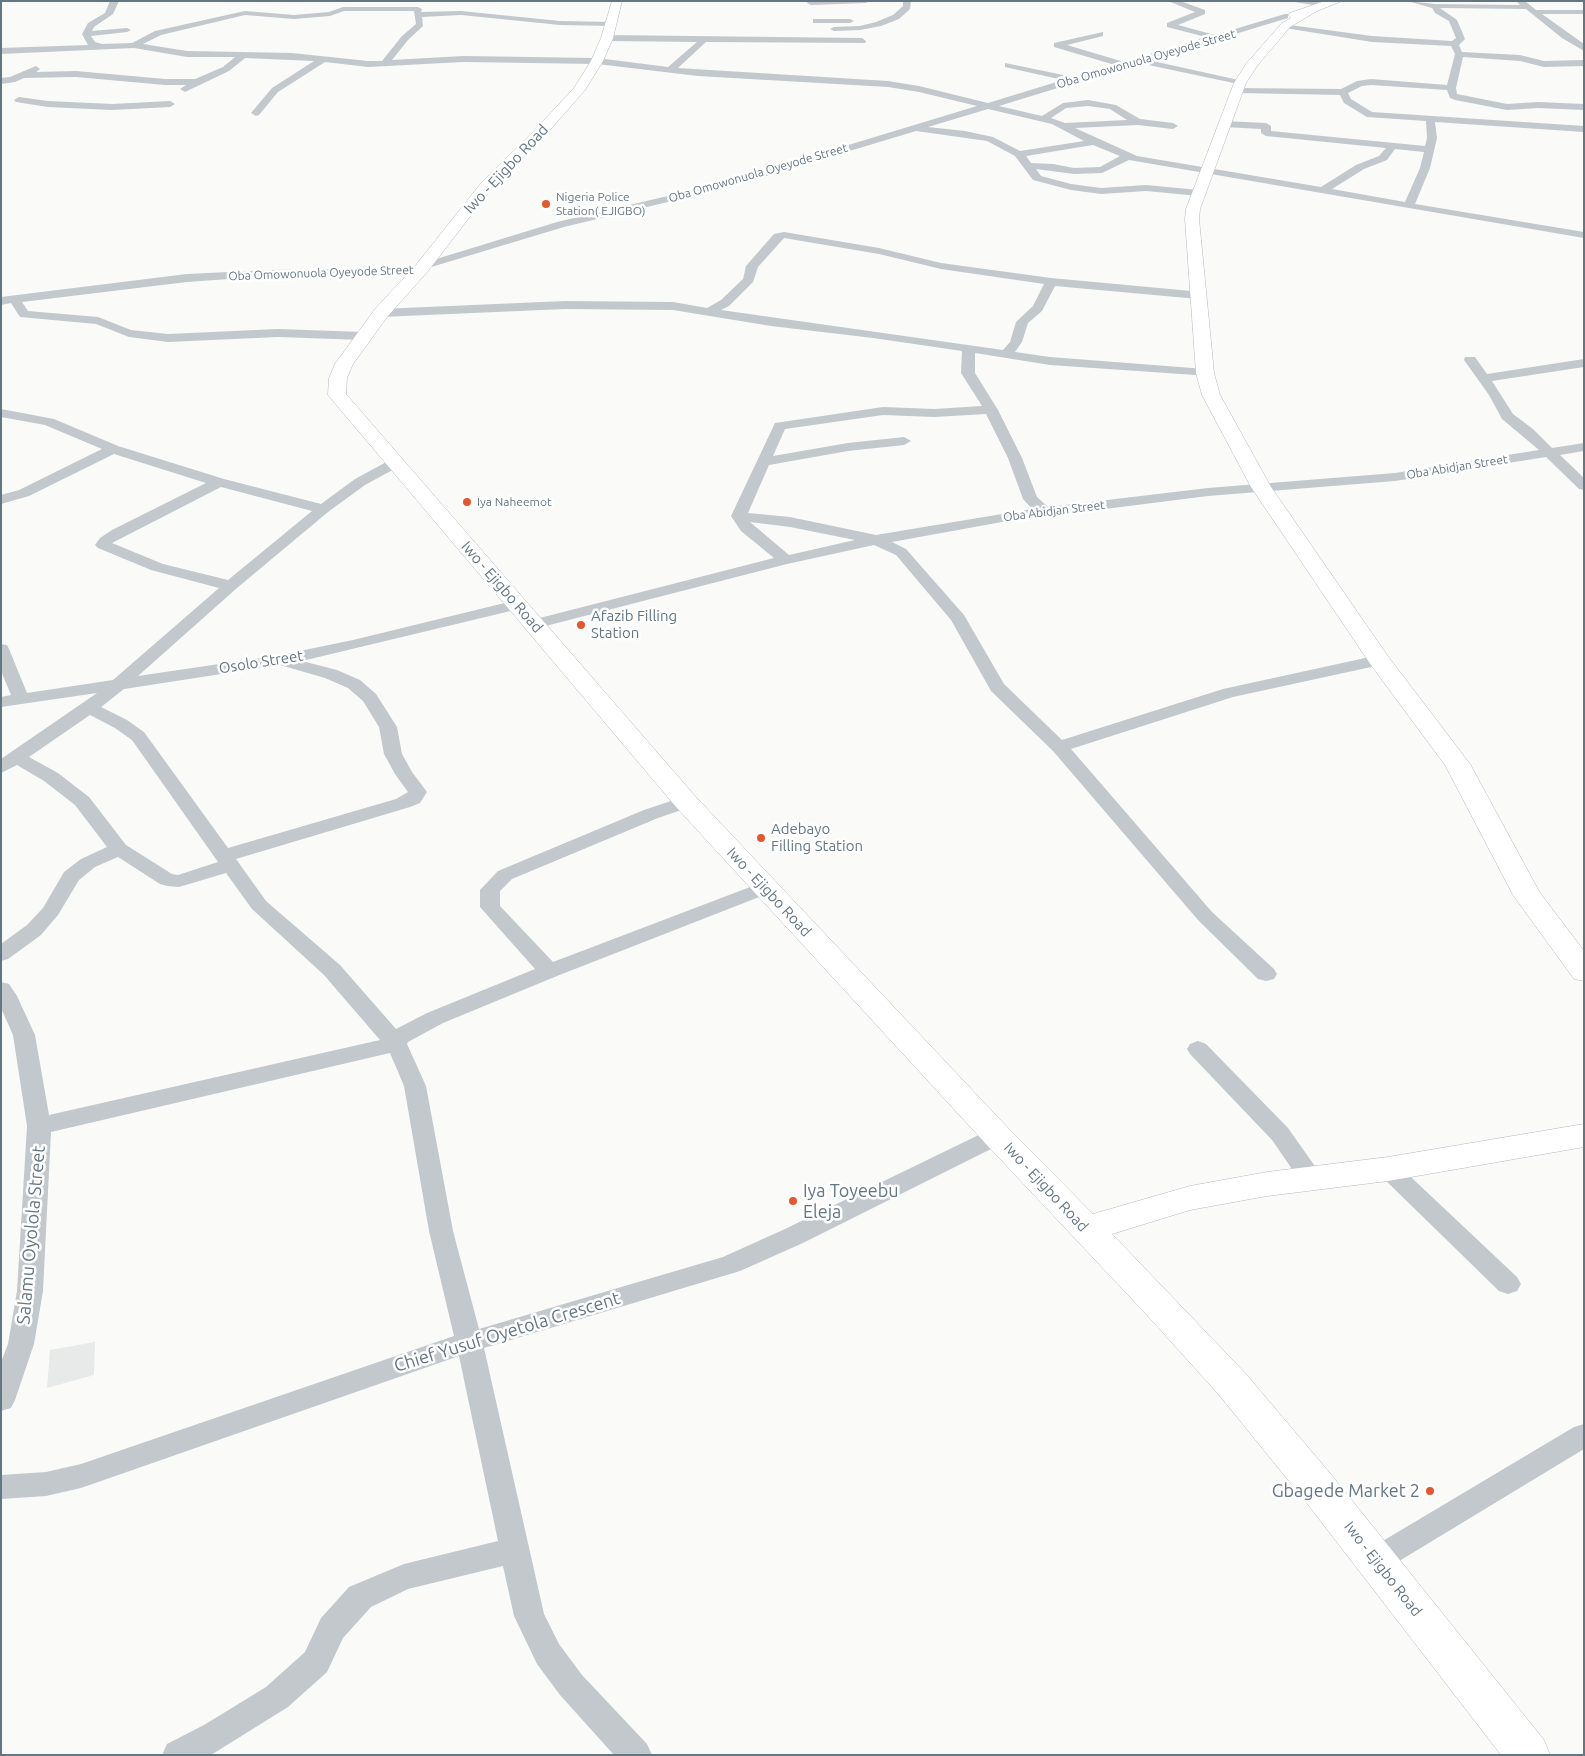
<!DOCTYPE html>
<html>
<head>
<meta charset="utf-8">
<style>
	body { margin:0 }
	#map { position:relative; width:1585px; height:1756px; overflow:hidden; background:#fafaf8; font-family:Ubuntu,sans-serif }
	canvas { display:block }
	.frame { position:absolute; inset:0; border:2px solid #657683; pointer-events:none }
</style>
</head>
<body>
<div id="map">
<canvas width="1585" height="1756"></canvas>
<div class="frame"></div>
</div>
<script>
const context = document.querySelector('canvas').getContext('2d');
context.lineJoin = 'round';
function fill(path, color) {
  context.fillStyle = color;
  context.fill(path, 'evenodd');
}
function poly(rows) {
  const path = new Path2D();
  for (const r of rows) {
    path.moveTo(r[0], r[1]);
    for (let i = 2; i < r.length; i += 2) path.lineTo(r[i], r[i + 1]);
  }
  return path;
}
function trace(path, color, width, dash) {
  context.strokeStyle = color;
  context.lineWidth = width;
  context.lineCap = dash ? 'butt' : 'round';
  context.setLineDash(dash || []);
  context.stroke(path);
}
function label(font, color, halo, rows, align = 'center') {
  context.font = font + ' Ubuntu,sans-serif';
  context.lineWidth = 5;
  context.setLineDash([]);
  context.textBaseline = 'middle';
  context.strokeStyle = halo;
  context.fillStyle = color;
  for (const [text, x, y, turn = 0] of rows) {
    context.save();
    context.translate(x, y);
    context.rotate((+turn || 0) * Math.PI / 180);
    context.textAlign = isNaN(turn) ? turn : align;
    if (halo) context.strokeText(text, 0, 0);
    context.fillText(text, 0, 0);
    context.restore();
  }
}
fill(poly([
	[95,1342,94,1375,47,1388,50,1350]
]), '#e8e9e9');
const secondary = poly([
	[612,1,622,1,613,38,603,61,585,90,543,138,492,188,428,271,387,317,353,364,347,378,346,394,695,796,1008,1128,1093,1214,1190,1186,1267,1172,1388,1157,1584,1124,1584,1147,1388,1181,1267,1196,1190,1210,1112,1234,1246,1374,1334,1478,1544,1740,1550,1755,1501,1755,1306,1502,1220,1396,1147,1315,986,1144,677,808,328,395,329,378,335,364,375,309,416,265,482,182,533,132,574,88,591,61,601,38,612,1],
	[1325,1,1342,1,1317,11,1290,27,1257,66,1246,83,1200,209,1199,219,1214,373,1220,395,1271,487,1387,655,1470,764,1540,893,1584,951,1584,981,1574,979,1513,895,1445,765,1371,665,1251,487,1202,395,1196,373,1185,219,1186,209,1234,83,1246,64,1282,23,1291,18,1288,15,1290,13,1325,1]
]);
trace(secondary, '#b3babf', 1);
fill(poly([
	[110,1,119,1,113,14,94,27,92,31,127,28,131,30,127,32,91,36,95,42,102,44,132,43,155,31,245,11,294,15,329,12,343,7,418,7,422,9,421,12,461,11,560,21,612,22,616,24,612,26,560,25,461,15,422,17,423,26,408,40,392,60,463,56,597,58,668,67,697,42,607,41,603,38,607,35,862,38,866,41,865,43,706,42,678,68,888,81,919,86,988,103,1063,80,1005,67,1005,63,1073,77,1115,65,1054,47,1054,43,1103,32,1103,36,1067,45,1124,62,1206,37,1167,27,1167,23,1195,12,1168,1,1180,1,1205,10,1205,14,1178,25,1215,35,1285,14,1288,14,1288,18,1222,38,1221,40,1215,40,1148,60,1243,81,1243,85,1139,63,999,106,1042,116,1063,103,1088,100,1116,105,1140,119,1173,123,1178,126,1173,129,1138,125,1075,128,1137,156,1321,187,1356,165,1379,156,1386,148,1266,136,1261,133,1261,129,1225,127,1220,124,1225,121,1266,123,1271,126,1271,131,1425,146,1427,138,1426,121,1367,117,1344,103,1340,95,1238,93,1233,90,1235,88,1341,89,1357,81,1371,79,1447,85,1455,54,1451,46,1372,42,1285,28,1281,26,1282,24,1372,36,1452,41,1456,38,1449,21,1435,13,1432,8,1407,1,1435,4,1520,5,1516,1,1525,1,1536,10,1584,10,1584,14,1542,14,1584,44,1584,51,1562,38,1526,9,1440,8,1457,20,1465,39,1459,45,1462,52,1520,55,1544,61,1584,60,1584,66,1544,67,1520,61,1463,57,1456,88,1457,94,1507,104,1538,102,1584,104,1584,110,1538,108,1507,110,1455,100,1450,98,1447,90,1371,85,1362,86,1348,93,1351,99,1372,112,1584,126,1584,132,1435,122,1437,138,1430,168,1415,204,1584,232,1584,238,1129,160,1102,173,1074,174,1036,169,1041,176,1071,184,1101,188,1146,185,1199,190,1204,193,1199,196,1146,191,1101,194,1071,190,1033,180,1015,156,987,141,916,131,730,187,564,227,408,274,271,276,187,282,22,302,28,311,98,317,131,330,168,334,278,329,363,332,369,336,363,340,278,337,168,342,129,337,96,324,20,317,11,303,1,305,1,297,187,274,271,270,407,268,557,222,723,183,977,106,919,92,888,87,698,76,597,64,463,62,368,67,325,62,278,92,259,115,256,116,251,113,272,88,314,61,245,58,229,71,185,92,180,89,186,85,165,85,76,77,24,78,15,82,1,84,1,78,10,77,36,66,40,69,36,72,76,71,165,79,195,79,223,67,235,57,187,57,134,48,1,54,1,48,88,45,82,34,88,23,105,13,110,1],
	[344,11,414,11,416,24,402,36,382,61,368,61,292,53,187,51,143,44,161,35,245,15,294,19,330,16,344,11],
	[1088,106,1110,109,1127,120,1065,123,1051,118,1066,108,1088,106],
	[988,109,1052,124,1084,141,1020,151,993,137,965,131,928,127,988,109],
	[1093,145,1120,156,1100,167,1074,168,1053,164,1031,163,1026,156,1093,145],
	[1395,149,1424,152,1420,168,1405,202,1332,189,1364,169,1387,160,1395,149],
	[808,1,870,1,866,3,811,5,807,3,808,1],
	[903,1,911,1,910,9,899,19,881,26,860,30,834,31,830,29,834,27,860,26,876,22,893,15,903,6,903,1],
	[1288,1,1314,1,1330,5,1326,7,1288,1],
	[813,19,850,19,854,21,850,23,813,23,813,19],
	[19,97,48,101,112,104,170,101,175,104,170,107,112,110,48,107,16,102,14,100,19,97],
	[784,232,879,248,941,263,1051,278,1202,292,1204,295,1198,299,1055,286,1042,311,1028,323,1022,342,1015,352,1050,357,1205,369,1210,370,1212,373,1210,376,1050,365,975,353,975,373,998,410,1022,458,1037,497,1048,507,1208,488,1395,473,1539,450,1502,419,1489,395,1464,360,1465,357,1475,357,1487,374,1584,359,1584,367,1492,381,1513,414,1533,429,1552,448,1584,443,1584,451,1560,455,1584,478,1584,490,1579,489,1546,457,1395,481,1208,496,1002,522,892,542,906,549,964,615,1004,684,1062,740,1223,689,1379,655,1385,656,1387,660,1385,664,1233,697,1071,749,1212,912,1274,969,1277,974,1274,979,1266,981,1258,979,1198,920,1053,751,991,691,951,620,896,555,874,545,787,564,534,629,528,627,526,624,528,621,774,558,741,531,731,516,775,423,883,407,934,409,982,406,961,373,962,351,873,338,771,326,673,310,565,309,381,317,375,313,381,309,565,301,673,302,707,308,721,300,743,279,746,266,774,234,784,232],
	[784,238,879,254,941,269,1044,284,1033,306,1016,322,1010,342,1003,350,721,310,729,306,753,282,758,267,784,238],
	[986,414,1008,458,1023,499,1032,509,876,535,790,517,748,513,769,465,848,451,904,445,911,441,904,437,848,443,773,456,785,429,883,415,934,417,986,414],
	[750,522,790,527,855,540,789,555,750,522],
	[1,409,54,419,118,446,224,479,321,504,355,479,390,460,395,459,400,460,402,463,400,466,365,485,328,512,237,588,138,676,280,655,353,640,517,600,523,602,525,605,523,608,302,661,337,670,360,680,376,694,397,727,402,754,412,772,427,792,420,803,410,807,236,859,266,901,340,965,396,1029,427,1013,535,969,480,907,480,890,498,871,644,810,686,796,693,798,695,802,693,806,658,818,512,879,500,891,500,906,553,962,758,884,765,882,772,884,775,888,772,892,557,976,443,1023,408,1042,407,1044,426,1086,453,1231,479,1329,723,1257,785,1229,989,1130,997,1128,1005,1130,1009,1136,1005,1142,803,1243,740,1271,484,1348,544,1614,559,1644,582,1675,647,1744,652,1755,614,1755,560,1695,537,1664,514,1616,503,1566,408,1589,371,1607,343,1638,327,1672,288,1707,211,1755,162,1755,167,1744,204,1725,266,1687,305,1652,321,1618,349,1587,404,1564,498,1541,459,1356,81,1488,46,1496,1,1499,1,1475,46,1472,81,1464,454,1336,429,1231,404,1086,390,1053,51,1132,43,1291,34,1344,15,1400,11,1408,1,1411,1,1362,8,1344,17,1291,27,1126,13,1035,1,1008,1,982,9,984,17,996,35,1035,49,1115,380,1040,324,975,252,909,226,873,179,887,167,886,160,884,118,857,95,867,79,880,58,915,41,935,8,959,1,961,1,944,27,925,43,908,64,872,81,859,107,847,75,805,44,781,17,765,1,773,1,759,97,693,1,707,1,697,11,695,1,671,1,644,7,645,9,649,27,693,113,680,219,588,151,570,98,548,95,545,100,538,112,530,206,483,114,454,29,496,1,504,1,495,19,490,102,449,45,425,1,417,1,409],
	[221,487,312,511,228,580,163,564,112,543,221,487],
	[280,665,325,678,348,688,363,701,379,727,384,754,395,774,408,792,396,799,228,848,144,732,127,720,101,707,124,689,280,665],
	[90,715,115,728,132,740,218,862,178,875,172,874,126,845,89,797,58,773,29,757,90,715],
	[1198,1041,1206,1044,1288,1128,1324,1179,1321,1185,1312,1188,1303,1185,1272,1140,1190,1054,1187,1049,1190,1044,1198,1041],
	[1388,1160,1396,1163,1517,1277,1521,1284,1517,1291,1508,1294,1499,1291,1380,1175,1376,1169,1380,1163,1388,1160],
	[1584,1424,1584,1449,1386,1569,1376,1573,1366,1569,1361,1560,1366,1551,1574,1427,1584,1424]
]), '#c3c8cc');
fill(secondary, '#fff');
for (const [x, y, r, color] of [
	[546,204,5,"#e4572e"],
	[467,502,5,"#e4572e"],
	[581,625,5,"#e4572e"],
	[761,838,5,"#e4572e"],
	[793,1201,5,"#e4572e"],
	[1430,1491,5,"#e4572e"]
]) {
  const dot = new Path2D();
  dot.arc(x, y, r, 0, 2 * Math.PI);
  context.fillStyle = color;
  context.fill(dot);
  trace(dot, '#fff', 2);
}
label('12px', '#657683', '#fff', [
	["Oba Omowonuola Oyeyode Street",1146,59,-16],
	["Oba Omowonuola Oyeyode Street",758,173,-16],
	["Oba Omowonuola Oyeyode Street",321,273,-2],
	["Oba Abidjan Street",1457,467,-9],
	["Oba Abidjan Street",1054,511,-7]
]);
label('12px', '#657683', '#fff', [
	["Nigeria Police",556,197],
	["Station( EJIGBO)",556,211],
	["Iya Naheemot",477,502]
], 'left');
label('15px', '#657683', '#fff', [
	["Iwo - Ejigbo Road",506,169,-47],
	["Iwo - Ejigbo Road",502,587,49],
	["Osolo Street",261,662,-9],
	["Iwo - Ejigbo Road",769,892,47],
	["Iwo - Ejigbo Road",1046,1187,47],
	["Iwo - Ejigbo Road",1383,1569,52]
]);
label('15px', '#657683', '#fff', [
	["Afazib Filling",591,616],
	["Station",591,633],
	["Adebayo",771,829],
	["Filling Station",771,846]
], 'left');
label('18px', '#657683', '#fff', [
	["Iya Toyeebu",803,1191],
	["Eleja",803,1212],
	["Gbagede Market 2",1420,1491,"right"]
], 'left');
label('18px', '#657683', '#fff', [
	["Salamu Oyolola Street",31,1235,-85],
	["Chief Yusuf Oyetola Crescent",507,1332,-17]
]);
</script>
</body>
</html>
